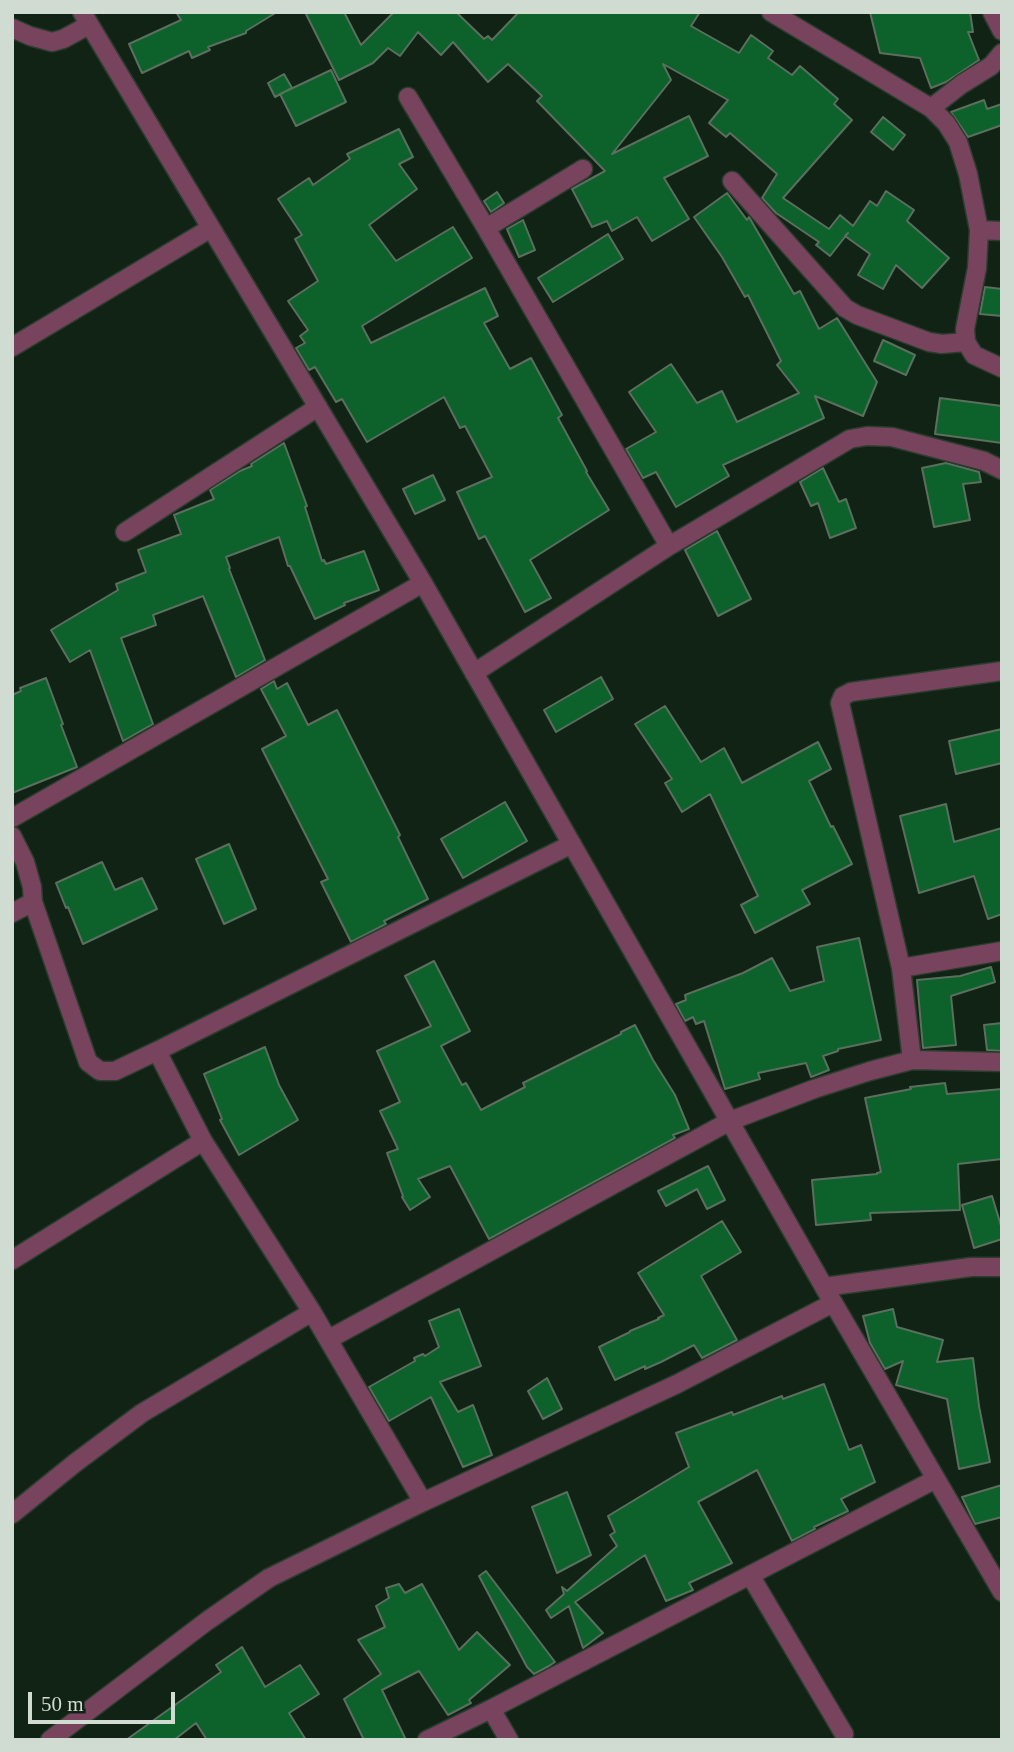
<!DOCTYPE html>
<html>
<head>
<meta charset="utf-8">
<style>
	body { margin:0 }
	#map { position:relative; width:1014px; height:1752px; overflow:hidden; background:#112314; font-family:Georgia,serif }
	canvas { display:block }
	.frame { position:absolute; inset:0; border:14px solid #d0dbd2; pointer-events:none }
	.scale { position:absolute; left:28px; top:1692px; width:147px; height:32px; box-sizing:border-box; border:4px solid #d0dbd2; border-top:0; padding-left:9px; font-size:21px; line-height:24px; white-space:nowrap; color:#d0dbd2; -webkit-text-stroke:5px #112314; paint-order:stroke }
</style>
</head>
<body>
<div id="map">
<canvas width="1014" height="1752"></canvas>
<div class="frame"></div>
<div class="scale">50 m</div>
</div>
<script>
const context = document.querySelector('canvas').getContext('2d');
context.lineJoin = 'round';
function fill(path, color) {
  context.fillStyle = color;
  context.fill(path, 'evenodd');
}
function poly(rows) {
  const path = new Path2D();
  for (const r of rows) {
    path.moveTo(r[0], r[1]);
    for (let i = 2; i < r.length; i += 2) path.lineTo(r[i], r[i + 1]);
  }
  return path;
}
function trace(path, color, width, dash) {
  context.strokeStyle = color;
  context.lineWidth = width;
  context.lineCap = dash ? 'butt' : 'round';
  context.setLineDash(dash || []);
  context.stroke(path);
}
const building = poly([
	[176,12,277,12,246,31,246,33,208,47,210,50,192,58,189,51,142,73,129,44,181,20,176,12],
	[305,12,344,12,361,45,394,12,456,12,484,39,488,36,492,40,519,12,700,12,691,26,739,53,751,35,773,51,768,58,792,75,800,66,838,99,834,104,852,120,783,198,829,229,840,215,853,226,870,201,877,206,886,191,914,210,907,221,949,258,922,288,896,265,883,289,858,275,870,254,845,236,848,233,830,256,816,245,819,242,776,213,762,198,777,174,730,133,726,137,709,123,728,100,663,64,671,80,612,154,689,116,708,156,664,178,689,219,652,241,637,217,612,231,607,221,592,227,572,189,605,171,537,101,542,96,508,64,488,82,453,42,441,55,418,32,400,56,388,48,373,63,339,80,305,12],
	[870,12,970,12,973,32,968,32,979,60,946,82,931,88,920,58,880,53,870,12],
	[331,70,346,102,296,126,280,94,331,70],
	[284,74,292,88,275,97,268,83,284,74],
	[984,100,987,109,1002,104,1002,125,968,137,951,112,984,100],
	[883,117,905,135,893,150,871,132,883,117],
	[399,129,413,157,399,164,417,189,369,225,396,261,453,227,472,258,362,326,371,343,485,288,498,316,484,323,510,369,531,358,562,415,558,418,587,471,586,472,609,510,530,560,551,598,525,612,485,536,479,539,457,492,492,477,465,426,460,428,444,397,367,442,342,399,336,402,315,367,309,370,296,348,305,343,300,336,308,330,288,301,318,281,295,239,302,235,278,199,309,178,313,185,350,159,347,154,399,129],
	[497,192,504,203,491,212,484,201,497,192],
	[727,193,747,220,749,217,794,294,800,291,819,329,837,318,877,382,863,416,815,396,824,418,723,465,729,476,676,507,656,472,643,478,626,449,656,432,629,392,671,364,697,403,722,391,737,422,799,393,777,365,781,361,748,295,745,297,722,257,694,217,727,193],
	[523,220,535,250,519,257,507,229,523,220],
	[608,234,623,259,553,302,538,278,608,234],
	[985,287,1002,289,1002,316,980,314,985,287],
	[883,340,915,355,906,375,874,361,883,340],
	[940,398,1002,406,1002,443,935,434,940,398],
	[284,443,307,506,305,507,322,561,324,560,326,564,364,551,379,590,344,603,345,605,315,619,290,566,288,566,279,537,226,557,230,568,229,569,265,660,236,677,203,596,153,615,156,625,121,638,153,724,123,741,90,650,70,662,51,630,118,590,116,584,146,572,138,550,181,534,174,515,214,499,210,490,240,471,252,466,251,464,284,443],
	[946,463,979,472,981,482,963,484,970,520,934,527,922,468,946,463],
	[823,468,839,502,846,499,856,528,830,538,818,503,811,506,800,482,823,468],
	[433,475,445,500,415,514,403,489,433,475],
	[717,531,751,599,718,616,685,550,717,531],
	[601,677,613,699,556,732,544,710,601,677],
	[46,678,63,724,61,725,77,767,12,793,12,695,21,691,20,688,46,678],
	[274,681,277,689,287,683,308,725,337,710,400,835,398,837,428,899,384,921,386,924,351,942,321,882,328,879,262,749,286,736,261,689,274,681],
	[665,706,701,762,724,748,742,783,818,742,831,769,809,781,831,827,833,826,852,864,802,890,810,904,755,933,741,905,758,896,710,794,682,812,665,783,672,779,635,724,665,706],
	[1002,729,1002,763,956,774,949,741,1002,729],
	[505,802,527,841,463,878,441,839,505,802],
	[946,804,954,842,1002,828,1002,914,988,919,974,876,919,893,900,816,946,804],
	[229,844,256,909,224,924,196,859,229,844],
	[102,862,115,890,142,878,157,909,83,944,68,907,66,908,56,883,102,862],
	[859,938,881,1040,838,1049,838,1051,823,1056,829,1070,811,1077,806,1063,758,1073,760,1079,725,1089,704,1021,696,1024,693,1017,685,1021,676,1004,686,1000,685,995,743,973,772,958,790,991,824,981,817,947,859,938],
	[434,961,470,1031,441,1046,462,1085,466,1083,481,1110,525,1087,523,1083,621,1034,621,1032,635,1025,653,1060,675,1095,689,1129,673,1135,675,1138,489,1239,450,1166,418,1179,430,1197,410,1210,402,1197,403,1196,387,1153,398,1149,380,1111,400,1102,377,1051,431,1026,405,976,434,961],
	[991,967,995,982,951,996,956,1045,923,1048,917,980,960,976,991,967],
	[1002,1023,1002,1051,987,1050,984,1025,1002,1023],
	[265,1047,279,1085,298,1120,239,1155,220,1120,222,1119,204,1074,265,1047],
	[945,1083,947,1094,1002,1089,1002,1159,958,1164,960,1210,870,1213,871,1220,816,1225,812,1180,877,1174,877,1173,881,1172,865,1098,911,1089,910,1087,945,1083],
	[708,1166,725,1200,707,1209,697,1189,666,1206,658,1191,708,1166],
	[992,1196,1002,1229,1002,1239,974,1248,962,1205,992,1196],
	[722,1221,741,1252,701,1276,737,1340,702,1358,694,1345,661,1362,645,1369,645,1366,615,1380,599,1347,630,1332,630,1331,659,1319,658,1318,664,1315,638,1273,722,1221],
	[459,1309,481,1366,440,1382,458,1412,473,1405,492,1455,463,1467,431,1397,389,1421,369,1387,415,1361,414,1358,423,1354,425,1356,439,1347,429,1321,459,1309],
	[893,1309,897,1327,943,1340,937,1362,973,1358,979,1406,990,1462,959,1469,947,1399,896,1385,903,1361,885,1369,870,1343,863,1316,893,1309],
	[547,1378,562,1409,543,1419,528,1391,547,1378],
	[824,1384,849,1450,861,1445,875,1482,841,1499,848,1511,814,1527,815,1529,792,1541,757,1470,698,1502,732,1563,689,1583,693,1590,666,1601,645,1555,575,1602,603,1633,583,1648,569,1606,551,1618,546,1610,564,1594,562,1587,567,1591,617,1546,610,1535,615,1532,608,1516,689,1467,676,1433,732,1412,733,1415,782,1396,783,1399,824,1384],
	[1002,1485,1002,1517,975,1524,962,1497,1002,1485],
	[567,1492,591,1555,557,1573,532,1507,567,1492],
	[486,1571,555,1662,549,1666,534,1674,527,1667,479,1576,486,1571],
	[399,1584,405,1593,422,1584,459,1650,477,1632,510,1665,469,1700,471,1703,448,1715,419,1671,382,1690,406,1740,364,1740,344,1699,381,1674,358,1640,385,1627,376,1606,389,1598,386,1588,399,1584],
	[242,1647,265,1687,300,1665,319,1694,289,1713,306,1740,207,1740,196,1723,174,1740,126,1740,221,1672,216,1665,242,1647]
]);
fill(building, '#0d612a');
trace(building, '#5b6f5e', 2);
const minor = poly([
	[82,12,423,583,824,1287,1002,1592],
	[771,12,931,108,962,84,991,66,1002,53],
	[992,12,1002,31],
	[12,28,30,36,52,42,63,39,89,25],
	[408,97,486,228,669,546],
	[931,108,946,123,958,142,968,174,979,230,977,268,965,329,966,342,974,355,1002,368],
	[732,181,845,308,857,315,929,342,942,344,966,342],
	[486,228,583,169],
	[979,230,1002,231],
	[12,347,211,228],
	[125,532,318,407],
	[474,673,669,546,850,439,867,436,892,437,984,461,1002,470],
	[12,818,423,583],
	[12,836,25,862,32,887,33,902,88,1062,100,1071,115,1071,157,1051,203,1141,312,1312,423,1502,269,1578,207,1621,50,1740],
	[12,913,33,902],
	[901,968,1002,951],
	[157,1051,572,844],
	[912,1060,901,968,840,703,843,696,851,692,1002,671],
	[12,1260,203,1141],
	[824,1287,971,1267,1002,1267],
	[329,1339,730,1121,814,1089,870,1071,912,1060,1002,1062],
	[423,1502,677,1384,833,1303],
	[12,1514,75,1463,142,1413,312,1312],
	[750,1575,844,1734],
	[491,1709,509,1740],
	[427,1740,491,1709,936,1479]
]);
trace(minor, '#2c3d2f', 21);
trace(minor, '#78445d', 18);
</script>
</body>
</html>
